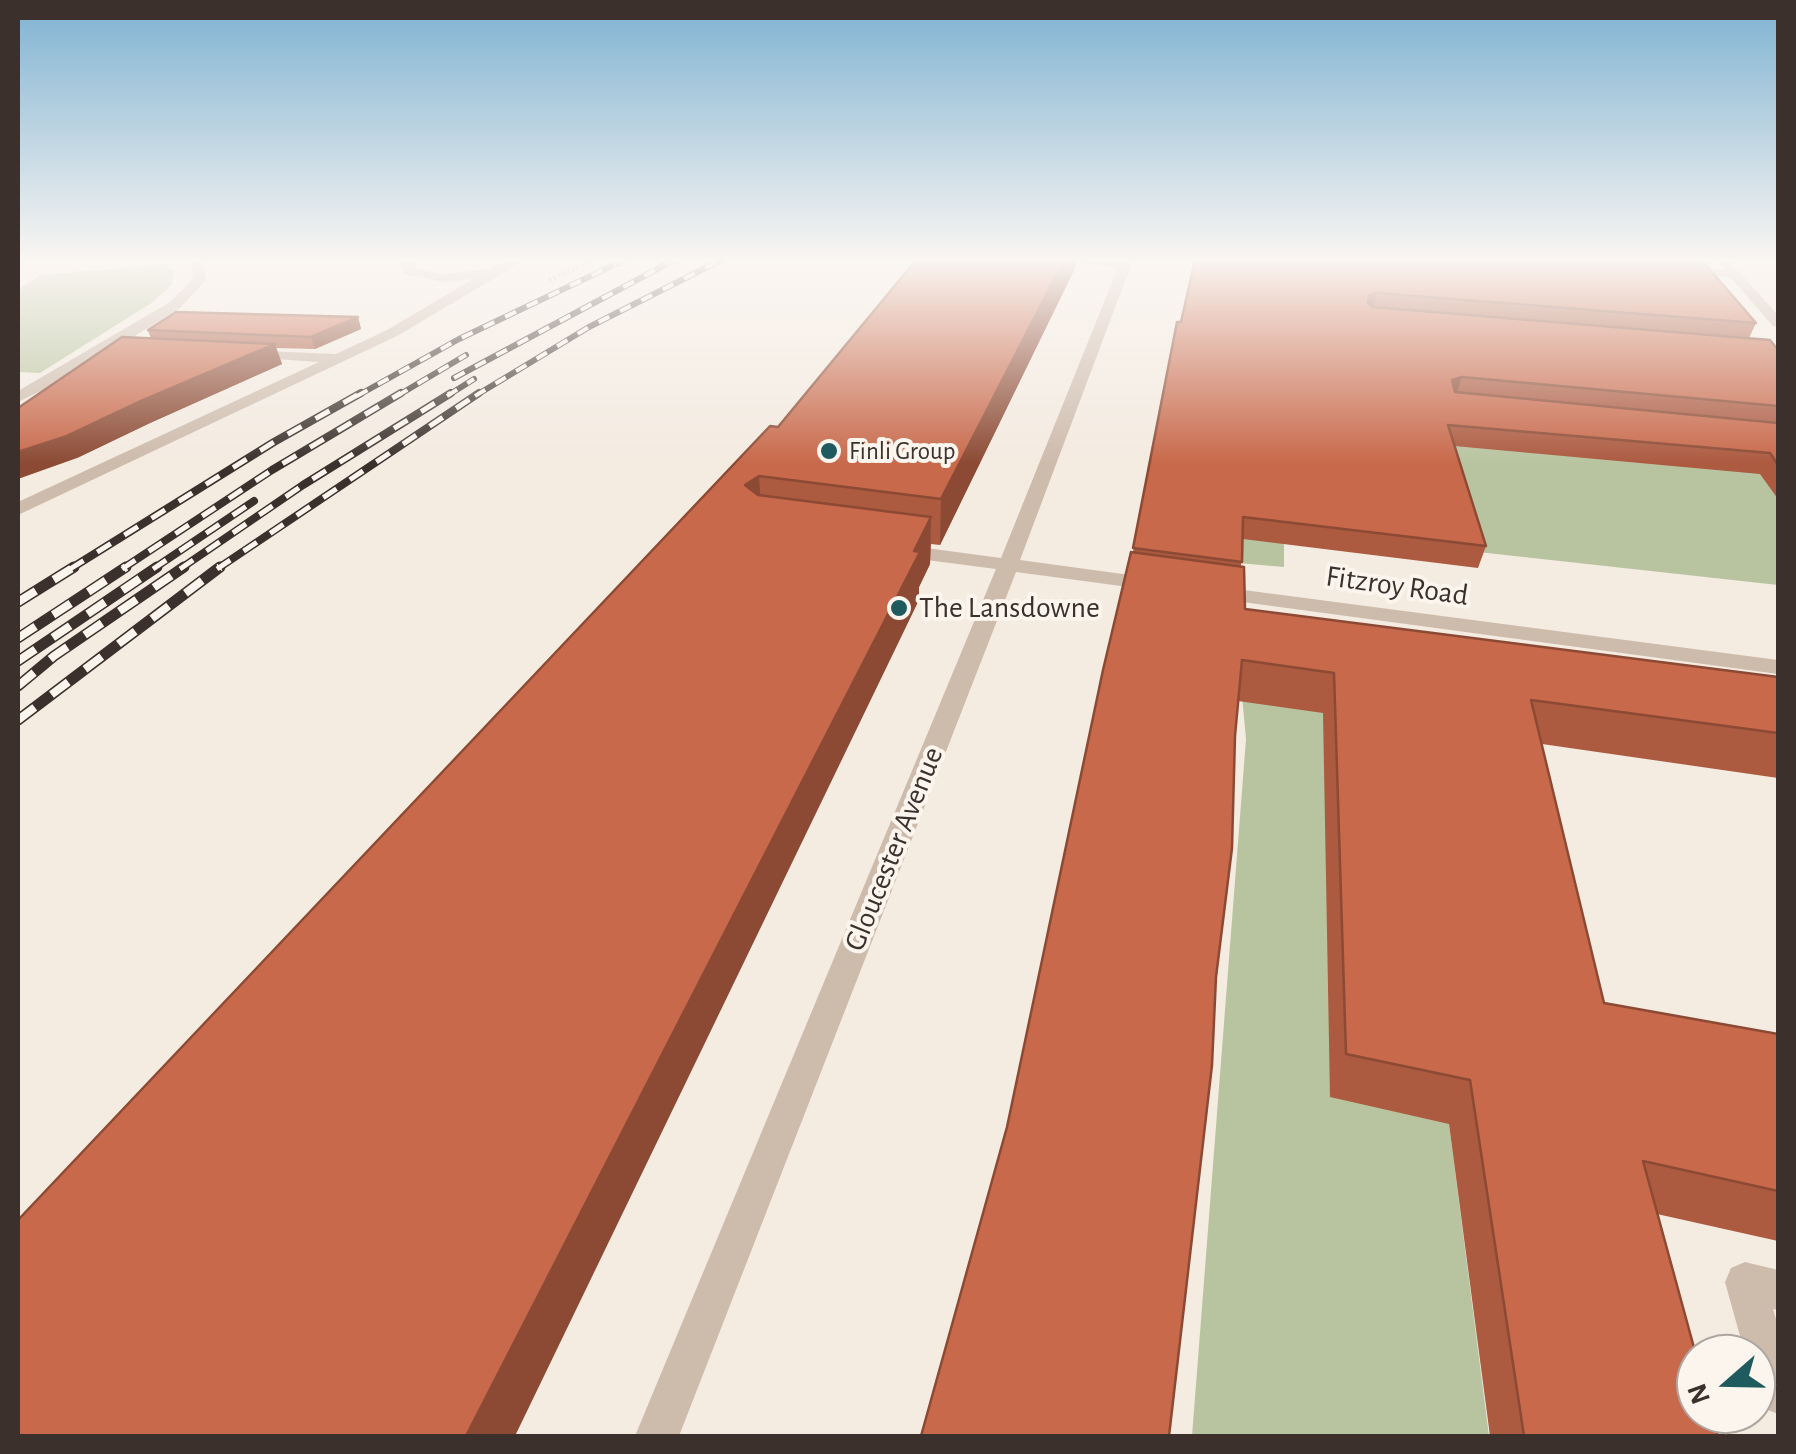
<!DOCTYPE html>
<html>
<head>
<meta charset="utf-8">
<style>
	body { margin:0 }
	#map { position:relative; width:1796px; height:1454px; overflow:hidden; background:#f4ebe1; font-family:"Alegreya Sans",sans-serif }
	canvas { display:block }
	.frame { position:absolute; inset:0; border:20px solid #3b302b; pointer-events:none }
	.north { position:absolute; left:1676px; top:1334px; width:100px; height:100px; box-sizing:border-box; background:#fbf5ee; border:2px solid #aea6a0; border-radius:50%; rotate:250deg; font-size:28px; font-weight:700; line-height:40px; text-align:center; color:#3b302b }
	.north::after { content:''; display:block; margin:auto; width:35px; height:45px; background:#1f5a5e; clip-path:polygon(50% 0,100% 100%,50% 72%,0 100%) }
</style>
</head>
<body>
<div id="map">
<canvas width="1796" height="1454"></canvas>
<div class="frame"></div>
<div class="north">N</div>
</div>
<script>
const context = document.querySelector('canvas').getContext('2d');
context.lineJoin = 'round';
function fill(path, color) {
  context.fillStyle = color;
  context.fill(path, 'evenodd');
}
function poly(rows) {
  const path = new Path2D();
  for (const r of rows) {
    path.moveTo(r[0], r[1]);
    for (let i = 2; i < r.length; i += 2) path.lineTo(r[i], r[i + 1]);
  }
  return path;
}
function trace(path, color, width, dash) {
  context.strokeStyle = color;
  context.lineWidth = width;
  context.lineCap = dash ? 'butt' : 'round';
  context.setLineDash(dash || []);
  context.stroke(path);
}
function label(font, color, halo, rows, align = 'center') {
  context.font = font + ' "Alegreya Sans",sans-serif';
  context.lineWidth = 8;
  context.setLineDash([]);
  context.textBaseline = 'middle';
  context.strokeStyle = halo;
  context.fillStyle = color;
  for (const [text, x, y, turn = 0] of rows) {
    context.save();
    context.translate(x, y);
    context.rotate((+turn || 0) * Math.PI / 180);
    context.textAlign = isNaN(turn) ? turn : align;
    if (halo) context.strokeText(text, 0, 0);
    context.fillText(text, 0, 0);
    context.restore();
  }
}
fill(poly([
	[165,264,174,272,171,285,153,302,40,373,18,372,18,290,40,275],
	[1249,346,1442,444,1744,449,1778,497,1778,585,1469,551,1284,507,1284,567,1238,563],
	[1237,642,1480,735,1449,1124,1489,1436,1192,1436,1246,739]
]), '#b8c4a0');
trace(poly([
	[549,280,594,260]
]), '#b9a596', 4, [2.5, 2.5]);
fill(poly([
	[1060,260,1114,260,1131,265,1125,269,1060,260]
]), '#cdbbac');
fill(poly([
	[191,260,203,260,206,280,180,308,65,379,18,402,18,391,170,302,193,279,191,260],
	[403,260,415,260,415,268,443,274,489,269,509,260,525,260,397,336,18,515,18,502,319,362,245,357,238,353,240,350,336,354,387,330,473,279,443,282,405,274,401,266,403,260],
	[1121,260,1133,260,1020,560,1159,579,1170,585,1159,591,1016,572,679,1436,635,1436,996,569,896,556,886,550,896,544,1001,558,1121,260],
	[1721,261,1729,261,1778,315,1778,327,1773,326,1731,278,1675,270,1681,266,1724,270,1721,261],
	[1213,586,1778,660,1778,674,1205,597,1202,592,1205,587,1213,586],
	[1745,1262,1778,1270,1778,1310,1773,1309,1778,1326,1778,1414,1763,1408,1757,1393,1756,1354,1745,1354,1725,1282,1731,1268,1745,1262]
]), '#cdbbac');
const railFar2 = poly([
	[454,378,674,260],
	[357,396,459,339,624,260],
	[397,396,466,355],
	[447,396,474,379],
	[475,396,589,327,721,260]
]);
const railFar1 = poly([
	[70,569,274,442,361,393],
	[122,569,272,470,401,393],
	[153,569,254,501],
	[180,569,303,485,451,393],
	[217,569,479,393]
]);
const rail = poly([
	[18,602,74,567],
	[18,638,126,567],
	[18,661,157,567],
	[18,686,54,656,184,567],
	[18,720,220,567]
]);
trace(railFar2, '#3b302b', 6);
trace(railFar1, '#3b302b', 8);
trace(rail, '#3b302b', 11);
trace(railFar2, '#fbf5ee', 4, [12]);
trace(railFar1, '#fbf5ee', 5, [16]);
trace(rail, '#fbf5ee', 8, [21]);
fill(poly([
	[1195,260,1687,260,1686,262,1756,323,1749,338,1778,350,1778,499,1760,474,1454,446,1486,546,1478,568,1243,539,1241,566,1245,609,1778,677,1778,778,1542,744,1604,1003,1778,1034,1778,1241,1657,1214,1718,1436,1490,1436,1449,1124,1330,1097,1323,713,1238,701,1216,977,1007,1127,1133,552,1177,322,1181,322],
	[1076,266,940,545,931,544,930,564,919,587,919,600,18,1436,778,427],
	[358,317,361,329,315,349,276,348,282,364,150,423,77,458,151,339,148,330]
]), '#ac5a40');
fill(poly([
	[1064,260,1076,260,1076,266,940,545,941,499],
	[1377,293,1373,309,1365,312,1369,295],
	[358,317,361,329,315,349,311,337],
	[275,344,282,364,150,423,77,458,18,479,18,452],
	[1462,377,1456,395,1452,380],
	[759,476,762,521,745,485],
	[931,517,930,564,919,587,919,600,515,1436,466,1436]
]), '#8c4a34');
const building = poly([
	[916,260,1064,260,941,499,759,476,745,485,758,495,931,517,914,551,920,552,466,1436,18,1436,18,1220,770,426,778,427,916,260],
	[1195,260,1670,260,1705,264,1756,323,1377,293,1369,295,1368,303,1372,307,1770,340,1778,350,1778,406,1462,377,1452,380,1455,392,1778,423,1778,465,1770,453,1448,425,1486,546,1243,517,1242,562,1133,548,1177,322,1181,322,1195,260],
	[176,312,358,317,311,337,148,330,176,312],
	[122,337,275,344,141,401,67,436,18,452,18,408,122,337],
	[1131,552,1244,567,1245,609,1778,677,1778,733,1531,700,1604,1003,1778,1034,1778,1191,1643,1161,1696,1355,1696,1414,1712,1414,1718,1436,1524,1436,1470,1080,1346,1054,1334,673,1242,660,1235,736,1232,848,1216,977,1212,1065,1169,1436,921,1436,1007,1127,1103,670,1131,552]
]);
fill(building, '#c8694b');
trace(building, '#8c4a34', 2.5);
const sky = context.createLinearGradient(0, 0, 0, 464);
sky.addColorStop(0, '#7eb2d2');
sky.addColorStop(0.56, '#faf6f2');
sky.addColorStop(1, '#faf6f200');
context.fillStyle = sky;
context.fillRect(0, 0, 1796, 464);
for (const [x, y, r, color] of [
	[829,451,10,"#1f5a5e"],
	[899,608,10,"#1f5a5e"]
]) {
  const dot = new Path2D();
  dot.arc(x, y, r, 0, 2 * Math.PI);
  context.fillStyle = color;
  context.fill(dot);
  trace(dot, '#fbf5ee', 4);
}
label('25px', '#3b302b', '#fbf5ee', [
	["Finli Group",849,451]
], 'left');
label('30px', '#3b302b', '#fbf5ee', [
	["Fitzroy Road",1397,586,8],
	["Gloucester Avenue",894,849,-68]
]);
label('30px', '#3b302b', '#fbf5ee', [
	["The Lansdowne",919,608]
], 'left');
</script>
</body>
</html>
